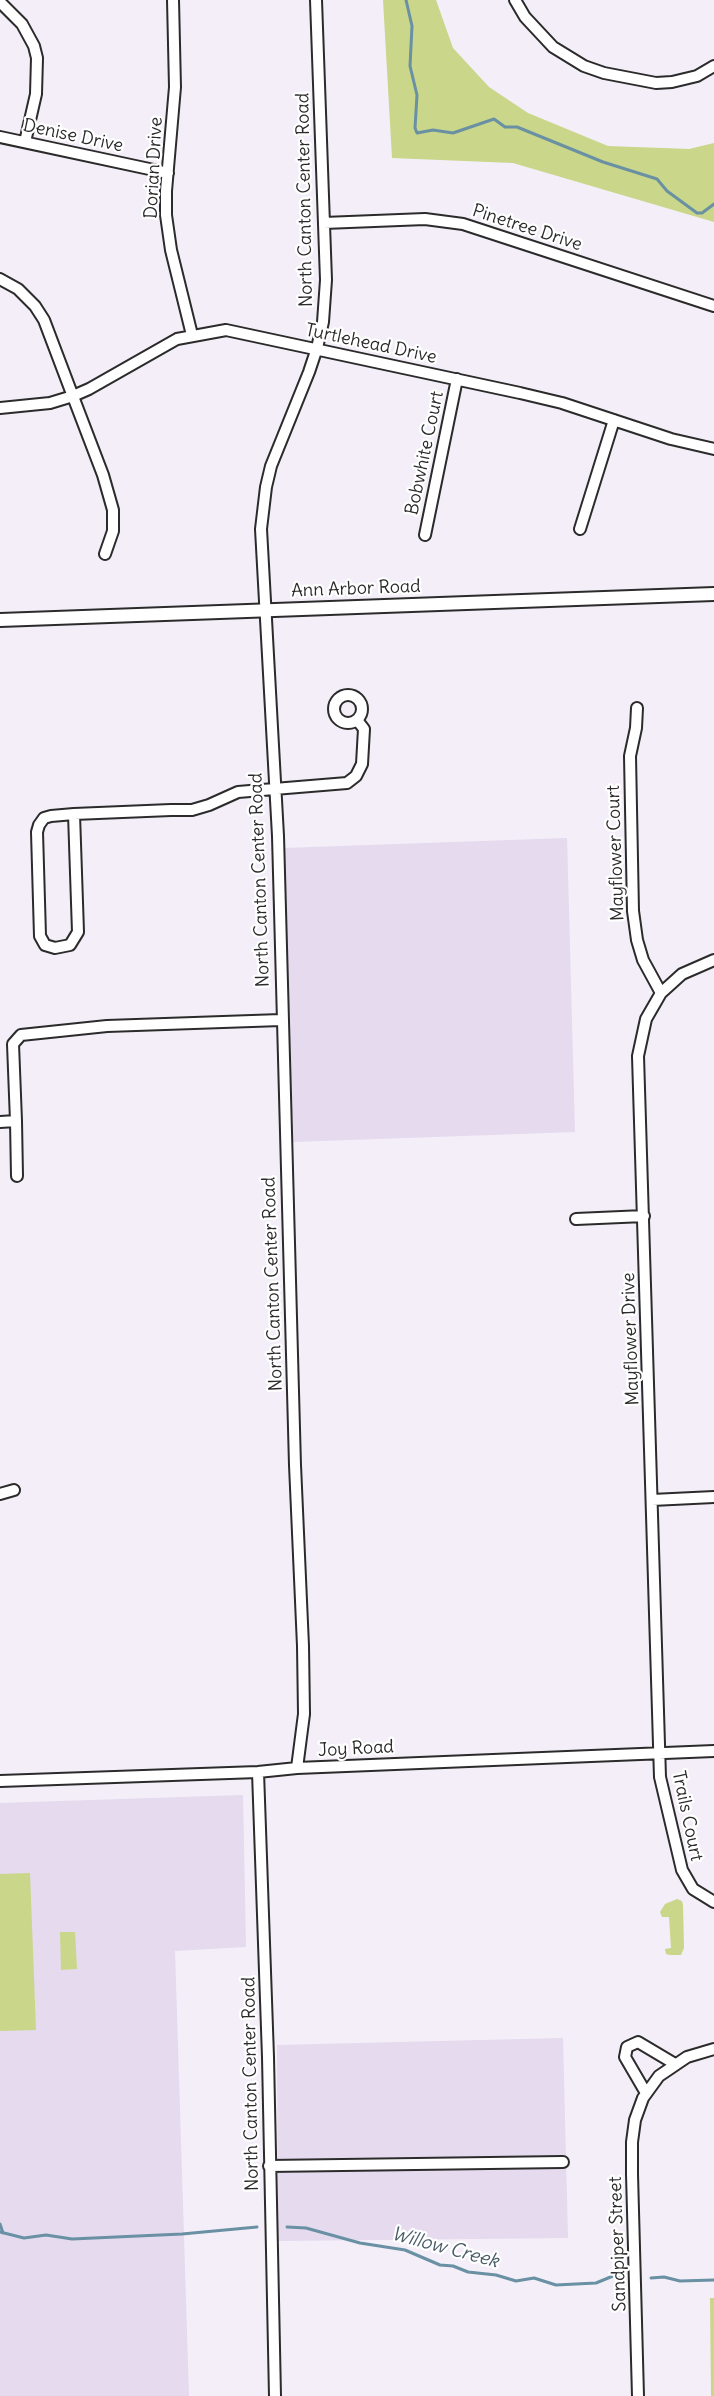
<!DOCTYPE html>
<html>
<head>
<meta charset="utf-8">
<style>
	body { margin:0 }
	canvas { display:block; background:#f3eef7 }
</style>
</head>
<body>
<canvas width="714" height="2396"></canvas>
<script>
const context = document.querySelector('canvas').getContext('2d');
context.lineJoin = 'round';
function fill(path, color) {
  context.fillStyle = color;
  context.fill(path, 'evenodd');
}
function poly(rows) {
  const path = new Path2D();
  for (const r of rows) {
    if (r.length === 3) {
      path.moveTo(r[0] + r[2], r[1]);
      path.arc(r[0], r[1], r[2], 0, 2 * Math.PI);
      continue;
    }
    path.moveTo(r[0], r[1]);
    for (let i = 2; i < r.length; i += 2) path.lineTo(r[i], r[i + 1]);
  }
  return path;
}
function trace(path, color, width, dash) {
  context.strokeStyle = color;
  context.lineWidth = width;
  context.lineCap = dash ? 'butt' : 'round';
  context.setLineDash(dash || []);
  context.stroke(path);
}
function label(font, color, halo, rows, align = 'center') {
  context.font = font + ' Delius,sans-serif';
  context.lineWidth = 4.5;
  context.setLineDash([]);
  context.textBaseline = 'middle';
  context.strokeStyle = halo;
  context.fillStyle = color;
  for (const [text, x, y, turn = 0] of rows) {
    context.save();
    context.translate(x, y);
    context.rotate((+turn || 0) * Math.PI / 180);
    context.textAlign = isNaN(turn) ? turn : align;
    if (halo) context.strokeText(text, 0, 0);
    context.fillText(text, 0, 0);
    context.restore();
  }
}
fill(poly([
	[567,838,575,1132,293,1142,284,848],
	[243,1795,246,1947,175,1951,189,2396,0,2396,0,1803],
	[563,2038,568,2238,278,2241,277,2045]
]), '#e5daee');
fill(poly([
	[383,0,436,0,453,48,489,87,528,113,608,146,689,149,714,143,714,222,513,163,392,158],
	[30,1873,36,2030,0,2031,0,1874],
	[677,1899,682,1901,683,1905,684,1948,681,1955,670,1955,666,1954,665,1949,671,1948,669,1917,662,1917,660,1912,665,1904],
	[60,1932,75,1932,77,1969,61,1970],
	[710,2298,714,2298,714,2396,711,2396]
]), '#cad689');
trace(poly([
	[406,0,412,26,410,66,417,95,415,128,417,133,433,130,453,133,494,119,505,127,517,127,603,162,657,179,667,191,697,213,702,213,714,204],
	[0,2224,3,2233],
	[287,2227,306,2228,360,2243,405,2250,440,2265,453,2266,468,2272,496,2275,516,2281,534,2278,556,2285,596,2283,613,2276,623,2279],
	[0,2232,24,2238,46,2235,72,2239,182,2234,257,2227],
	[651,2278,664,2277,680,2281,714,2280]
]), '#6a90a4', 3);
const minor = poly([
	[173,0,175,87,166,191,166,215,171,250,192,335],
	[515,0,525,17,553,47,584,66,604,73,656,83,672,82,697,76,714,66],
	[0,2,22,24,34,46,37,58,36,94,25,142],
	[0,137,168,173],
	[324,223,425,219,463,224,714,306],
	[0,279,18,289,35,306,44,320,69,386,103,475,113,510,113,531,105,554],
	[0,408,50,403,73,396,89,389,177,339,226,330,520,393,562,403,671,439,714,449],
	[580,529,614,420],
	[425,535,457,379],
	[348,709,14],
	[637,708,636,728,630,756,633,911,637,940,643,960,661,993],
	[74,814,78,932,70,945,55,948,45,945,40,936,37,832,39,825,44,818,51,816,74,814,171,810,192,810,209,805,238,792,347,783,356,776,362,764,364,729,357,720],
	[714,960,682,974,661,993,646,1019,638,1056,660,1777,682,1870,693,1889,714,1902],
	[16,1121,17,1176],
	[0,1122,16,1121,13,1044,21,1035,107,1026,281,1020],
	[576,1219,644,1216],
	[0,1494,14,1490],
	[652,1500,714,1497],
	[297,1768,304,1714,303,1646,295,1465,278,836,261,529,266,487,271,466,309,372,317,348,323,322,326,280,316,0],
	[258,1772,268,2057,275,2396],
	[0,1781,258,1772,297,1768,714,1751],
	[646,2093,625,2057,627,2047,638,2042,675,2064],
	[269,2166,563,2162],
	[638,2396,632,2174,632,2142,635,2120,643,2098,659,2076,687,2057,714,2049]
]);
const major = poly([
	[0,620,714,594]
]);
trace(minor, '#2b2b2b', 14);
trace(major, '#2b2b2b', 16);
trace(minor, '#fff', 10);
trace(major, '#fff', 12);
label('18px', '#2b2b2b', '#fff', [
	["Denise Drive",73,136,12],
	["Dorian Drive",154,168,-87],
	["North Canton Center Road",305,200,-91],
	["Pinetree Drive",527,228,18],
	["Turtlehead Drive",371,344,12],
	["Bobwhite Court",425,453,-78],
	["Ann Arbor Road",356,589,-2],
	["Mayflower Court",616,853,-92],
	["North Canton Center Road",260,880,-92],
	["North Canton Center Road",273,1284,-92],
	["Mayflower Drive",631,1339,-92],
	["Joy Road",356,1749,-3],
	["Trails Court",687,1816,78],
	["North Canton Center Road",251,2084,-91],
	["Sandpiper Street",618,2244,-92]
]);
label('italic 19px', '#4a5d68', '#fff', [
	["Willow Creek",445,2248,15]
]);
</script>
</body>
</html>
